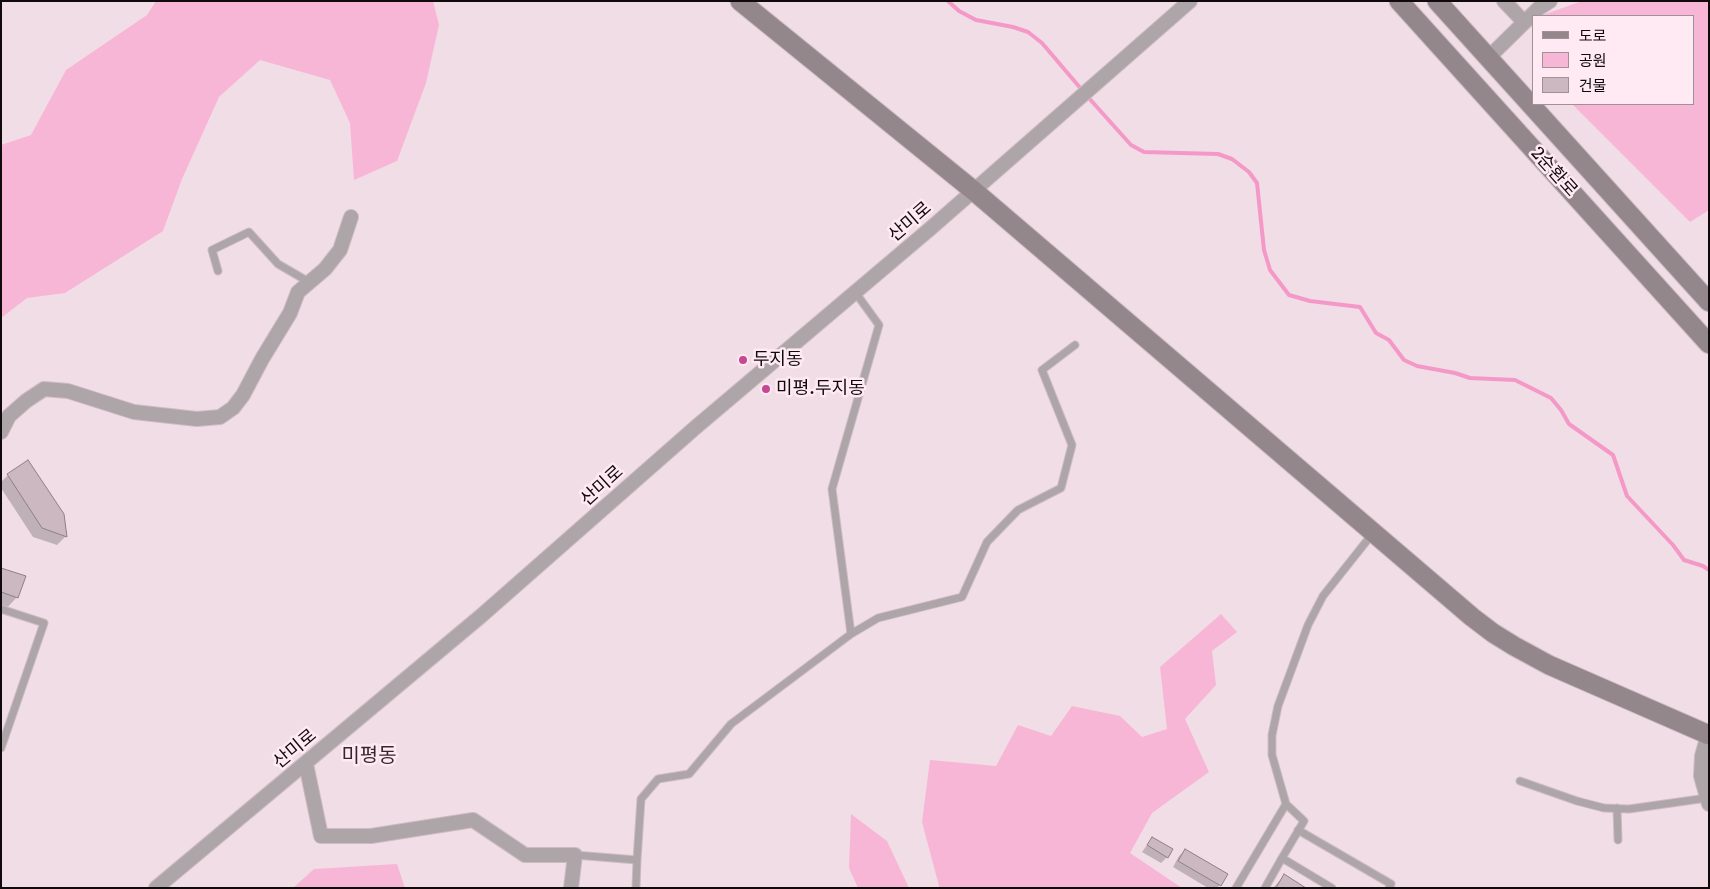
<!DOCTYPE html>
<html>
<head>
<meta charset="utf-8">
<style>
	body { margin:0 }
	#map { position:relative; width:1710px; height:889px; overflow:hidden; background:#f1dde6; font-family:Literata,"Noto Sans KR",serif }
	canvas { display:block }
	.frame { position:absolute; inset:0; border:2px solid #110a0d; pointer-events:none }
	.legend { position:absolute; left:1532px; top:15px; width:162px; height:90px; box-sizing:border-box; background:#ffeaf3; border:1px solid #a09097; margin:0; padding:6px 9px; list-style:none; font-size:15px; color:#110a0d }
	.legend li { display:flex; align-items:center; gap:10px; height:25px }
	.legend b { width:25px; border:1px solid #a09097 }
</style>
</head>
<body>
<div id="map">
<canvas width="1710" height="889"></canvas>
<div class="frame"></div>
<ul class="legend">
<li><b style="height:6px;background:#93878c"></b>도로</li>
<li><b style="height:14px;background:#f8b6d6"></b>공원</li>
<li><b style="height:14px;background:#cbb8c1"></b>건물</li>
</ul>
</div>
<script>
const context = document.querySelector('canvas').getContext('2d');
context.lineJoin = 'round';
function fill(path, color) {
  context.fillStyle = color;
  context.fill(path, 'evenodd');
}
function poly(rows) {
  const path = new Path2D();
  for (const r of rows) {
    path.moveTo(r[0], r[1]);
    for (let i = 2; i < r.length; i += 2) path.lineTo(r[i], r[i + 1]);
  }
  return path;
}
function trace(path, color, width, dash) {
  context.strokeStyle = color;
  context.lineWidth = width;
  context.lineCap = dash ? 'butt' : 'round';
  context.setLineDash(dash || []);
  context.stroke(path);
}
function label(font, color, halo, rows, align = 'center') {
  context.font = font + ' Literata,"Noto Sans KR",serif';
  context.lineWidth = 5;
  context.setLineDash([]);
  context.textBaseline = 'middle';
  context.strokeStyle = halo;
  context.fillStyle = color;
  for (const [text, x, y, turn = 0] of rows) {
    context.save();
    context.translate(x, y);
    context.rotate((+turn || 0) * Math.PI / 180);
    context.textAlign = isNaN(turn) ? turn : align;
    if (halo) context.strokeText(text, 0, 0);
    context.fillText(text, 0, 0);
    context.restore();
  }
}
fill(poly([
	[156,1,433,1,439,25,426,83,397,161,354,180,350,123,330,80,260,60,219,97,182,179,163,231,65,293,27,298,1,318,1,145,31,135,66,70,147,15],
	[1582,1,1709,1,1709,210,1690,222,1572,104,1694,104,1694,16,1540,16],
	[1221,614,1237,632,1212,651,1216,685,1185,719,1209,772,1152,813,1130,853,1182,888,938,888,939,886,922,822,930,760,996,766,1018,725,1051,736,1072,706,1120,716,1142,737,1167,729,1160,667],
	[851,814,887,841,909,888,858,888,849,868],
	[397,864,405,888,293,888,314,869]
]), '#f8b6d6');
fill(poly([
	[8,475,66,536,57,545,33,537,1,488,1,482],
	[1,569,17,597,5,610,1,608],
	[1152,838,1167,857,1161,863,1142,852],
	[1185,850,1220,885,1217,888,1208,888,1173,867,1179,856],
	[1284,876,1304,888,1273,888]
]), '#0003');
trace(poly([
	[948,1,959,11,976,20,1013,27,1028,32,1042,43,1082,90],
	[1087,96,1131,145,1144,152,1218,154,1232,159,1249,172,1257,183,1264,250,1270,270,1289,295,1310,301,1360,307,1376,333,1389,340,1404,360,1417,366,1455,373,1470,378,1515,380,1551,398,1561,410,1569,424,1613,455,1627,496,1673,545,1684,560,1703,566,1709,570]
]), '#f499c7', 4);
const building = poly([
	[28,460,64,514,67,537,42,528,7,474,28,460],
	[1,568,26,576,18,598,1,592,1,568],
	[1152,837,1173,849,1168,858,1147,845,1152,837],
	[1185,849,1228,874,1221,886,1178,861,1185,849],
	[1284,874,1306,888,1276,888,1284,874]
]);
fill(building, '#cbb8c1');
trace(building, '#907e86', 1);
const lane = poly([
	[218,271,212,250,249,232,278,264,309,282],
	[1,609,44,623,1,748],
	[851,634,878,618,962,597,987,542,1018,510,1061,488,1072,445,1042,370,1075,345],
	[1520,781,1577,801,1604,808,1629,809,1707,798],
	[1286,804,1304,821,1282,858,1332,888],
	[1617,808,1618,840],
	[1298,830,1391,884,1389,888],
	[575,855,637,860,636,888],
	[637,860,641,799,658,779,689,774,731,724,851,634,832,489,879,325,855,292],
	[1236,888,1286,804,1272,755,1272,735,1278,706,1308,625,1323,596,1373,533],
	[1265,888,1282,858]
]);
const street = poly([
	[1504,1,1524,22],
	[1488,58,1539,8,1550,1],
	[1,432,9,416,26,401,44,389,68,391,134,412,197,419,220,417,233,408,243,395,262,359,290,313,298,292,325,269,340,250,351,217],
	[1708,735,1702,756,1701,776,1709,804],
	[306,764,321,836,371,836,473,820,525,855,575,855,571,888],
	[156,888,481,616,696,427,931,228,1190,1]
]);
const secondary = poly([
	[740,1,974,191,1472,617,1493,633,1514,646,1549,665,1709,735],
	[1399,1,1709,344],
	[1437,1,1709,302]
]);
trace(lane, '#cdbbc3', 9);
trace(street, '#cdbbc3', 16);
trace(secondary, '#cdbbc3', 21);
trace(lane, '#aea5a9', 7);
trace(street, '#aea5a9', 14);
trace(secondary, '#93878c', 19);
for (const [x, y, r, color] of [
	[743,360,5,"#c84791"],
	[766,389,5,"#c84791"]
]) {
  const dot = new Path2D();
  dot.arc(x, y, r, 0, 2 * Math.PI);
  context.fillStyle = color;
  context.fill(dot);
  trace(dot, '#ffeaf3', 2);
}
label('18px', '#110a0d', '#ffeaf3', [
	["2순환로",1554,172,48],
	["산미로",910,222,-41],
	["산미로",602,486,-42],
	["산미로",295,749,-40]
]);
label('18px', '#110a0d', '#ffeaf3', [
	["두지동",753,360],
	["미평.두지동",776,389]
], 'left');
label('20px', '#35262d', '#ffeaf3', [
	["미평동",369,756]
]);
</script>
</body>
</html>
